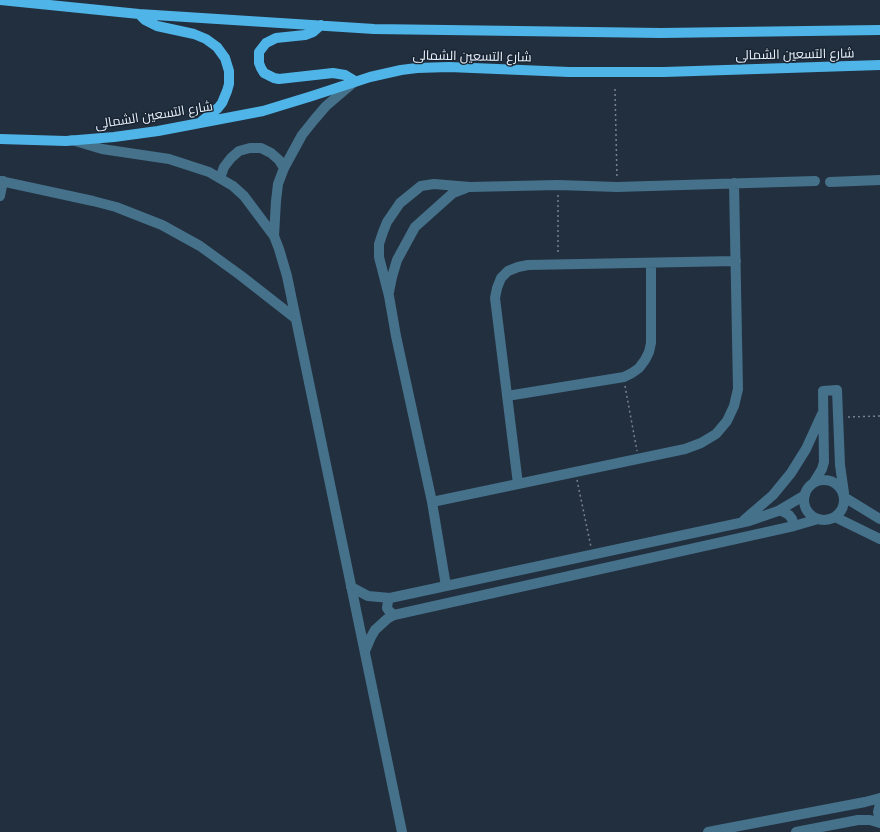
<!DOCTYPE html>
<html>
<head>
<meta charset="utf-8">
<style>
	body { margin:0 }
	canvas { display:block; background:#222f3e }
</style>
</head>
<body>
<canvas width="880" height="832"></canvas>
<script>
const context = document.querySelector('canvas').getContext('2d');
context.lineJoin = 'round';
function poly(rows) {
  const path = new Path2D();
  for (const r of rows) {
    if (r.length === 3) {
      path.moveTo(r[0] + r[2], r[1]);
      path.arc(r[0], r[1], r[2], 0, 2 * Math.PI);
      continue;
    }
    path.moveTo(r[0], r[1]);
    for (let i = 2; i < r.length; i += 2) path.lineTo(r[i], r[i + 1]);
  }
  return path;
}
function trace(path, color, width, dash) {
  context.strokeStyle = color;
  context.lineWidth = width;
  context.lineCap = dash ? 'butt' : 'round';
  context.setLineDash(dash || []);
  context.stroke(path);
}
function label(font, color, halo, rows, align = 'center') {
  context.font = font + ' "Times New Roman",Cairo,serif';
  context.lineWidth = 3;
  context.setLineDash([]);
  context.textBaseline = 'middle';
  context.strokeStyle = halo;
  context.fillStyle = color;
  for (const [text, x, y, turn = 0] of rows) {
    context.save();
    context.translate(x, y);
    context.rotate((+turn || 0) * Math.PI / 180);
    context.textAlign = isNaN(turn) ? turn : align;
    if (halo) context.strokeText(text, 0, 0);
    context.fillText(text, 0, 0);
    context.restore();
  }
}
trace(poly([
	[615,89,617,179],
	[558,195,558,255],
	[625,386,637,451],
	[848,417,880,416],
	[577,480,591,547]
]), '#77818f', 1.5, [2, 3]);
trace(poly([
	[72,140,102,149,169,159,209,172,233,186,244,196,274,236,279,249,287,276,402,832],
	[220,178,224,167,231,158,239,151,250,148,261,148,271,153,279,160,284,168],
	[0,181,93,201,116,207,162,225,200,246,240,275,295,318],
	[830,182,880,180],
	[0,196,3,181],
	[274,236,276,201,278,184,284,168,302,135,314,120,326,106,353,83],
	[389,292,392,277,397,260,415,227,453,193,466,188],
	[507,396,624,377,632,373,639,368,645,360,649,352,651,343,651,263],
	[824,500,20],
	[814,482,822,469,824,462,823,391,837,390,840,465,844,493],
	[518,484,495,298,497,288,501,278,508,271,518,267,528,265,736,261],
	[844,497,880,519],
	[432,502,685,449,701,443,716,434,727,421,734,406,738,389,734,183],
	[778,511,782,511,789,515,792,519,794,526],
	[835,517,880,539],
	[744,520,773,495,791,473,806,449,822,414],
	[446,586,432,502,396,336,389,296,379,257,379,244,383,232,387,222,400,203,421,186,434,184,470,187,558,185,617,187,815,181],
	[351,587,368,596,390,598,749,521,778,511,805,495],
	[390,598,388,601,387,608,389,611,394,615],
	[365,651,371,637,375,630,387,619,394,615,794,526,818,519],
	[880,804,878,812,880,820],
	[708,832,865,802,880,798],
	[796,832,858,820,870,820,880,823]
]), '#45718a', 10);
trace(poly([
	[0,0,139,14,374,29,661,33,880,30],
	[139,14,145,20,157,26,194,34,206,39,217,47,225,58,229,71,229,84,227,91,222,103,218,108,202,121],
	[321,25,313,32,305,35,276,38,266,43,259,52,259,63,261,68,264,73,274,78,279,79,333,73,345,75,355,81],
	[0,139,66,141,114,137,158,131,263,111,312,96,370,77,401,70,417,68,449,67,569,72,664,72,880,65]
]), '#4fb4e7', 10);
label('13px', '#ecf4ff', '#192533', [
	["شارع التسعين الشمالى",795,55,-1],
	["شارع التسعين الشمالى",472,57,1],
	["شارع التسعين الشمالى",154,116,-9]
]);
</script>
</body>
</html>
